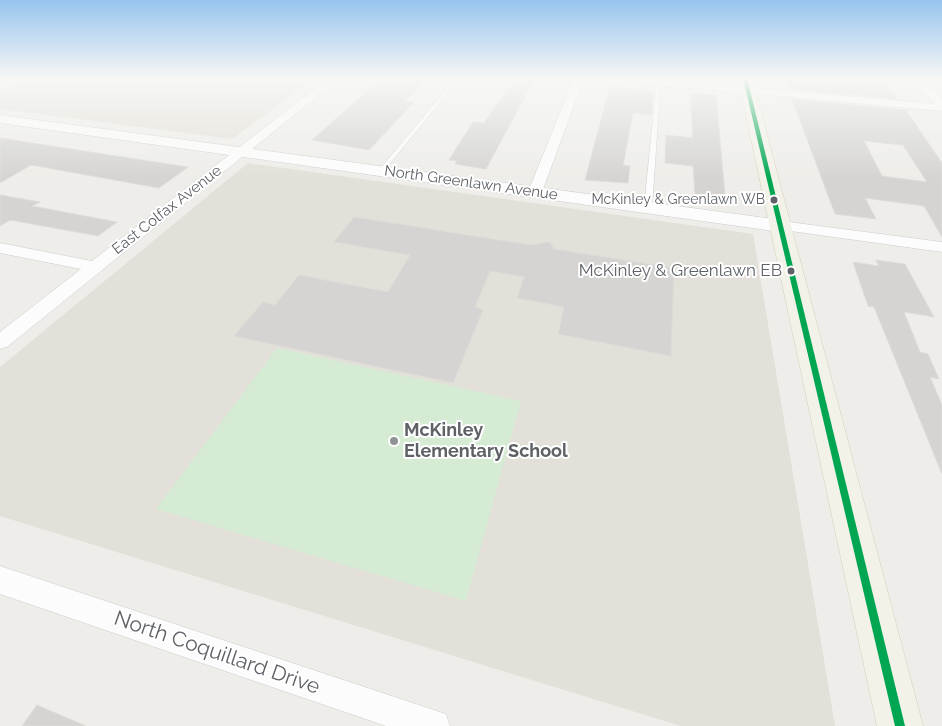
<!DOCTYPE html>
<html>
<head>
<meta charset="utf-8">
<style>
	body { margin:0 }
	canvas { display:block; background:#eeede9 }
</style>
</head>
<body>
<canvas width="942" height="726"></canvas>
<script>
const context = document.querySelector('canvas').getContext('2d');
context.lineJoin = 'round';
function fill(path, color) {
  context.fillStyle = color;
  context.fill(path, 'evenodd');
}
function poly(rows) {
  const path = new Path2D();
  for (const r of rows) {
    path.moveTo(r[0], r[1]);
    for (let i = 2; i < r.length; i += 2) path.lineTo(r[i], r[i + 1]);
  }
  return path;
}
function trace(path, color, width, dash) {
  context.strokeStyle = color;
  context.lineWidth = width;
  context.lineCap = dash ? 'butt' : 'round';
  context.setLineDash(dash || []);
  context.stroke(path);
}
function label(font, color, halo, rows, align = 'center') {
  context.font = font + ' Raleway,sans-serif';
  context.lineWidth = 4;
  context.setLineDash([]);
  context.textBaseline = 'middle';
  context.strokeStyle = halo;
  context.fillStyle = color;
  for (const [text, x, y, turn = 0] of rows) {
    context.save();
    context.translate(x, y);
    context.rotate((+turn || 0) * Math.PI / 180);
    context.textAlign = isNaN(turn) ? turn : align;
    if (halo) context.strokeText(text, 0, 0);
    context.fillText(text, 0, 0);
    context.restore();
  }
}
fill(poly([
	[0,78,315,78,232,139,0,109],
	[248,163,753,234,835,726,681,726,0,516,0,367]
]), '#e2e0d8');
fill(poly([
	[277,348,521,401,466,601,156,509]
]), '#d6ebd4');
const building = poly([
	[382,78,427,78,405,101,414,102,369,150,312,140,382,78],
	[516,78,534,80,486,169,455,164,457,161,449,160,473,122,484,123,516,78],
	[785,78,865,84,860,78,881,78,898,99,789,89,785,78],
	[610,86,654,92,651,115,633,113,623,165,630,166,628,183,585,180,610,86],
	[690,93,716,95,725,196,723,195,723,200,695,194,693,166,665,163,666,135,693,138,690,93],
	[792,99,906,110,942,163,942,237,924,206,865,198,876,219,835,214,792,99],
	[864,141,903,145,927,182,882,176,864,141],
	[0,138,103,154,188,167,159,188,31,165,0,183,0,138],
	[0,195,40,202,32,206,117,222,98,236,10,220,0,226,0,195],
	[354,217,531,245,550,242,554,249,674,268,671,356,558,334,564,307,517,298,524,277,490,271,475,307,483,310,453,383,234,336,263,302,275,305,299,275,388,292,410,255,334,242,354,217],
	[876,260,905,264,934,317,904,312,920,352,928,354,939,379,930,377,942,405,942,474,874,307,868,306,853,262,879,266,876,260],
	[37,705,86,726,22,726,37,705]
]);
fill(building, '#d5d4d2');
trace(building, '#dedcd8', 1);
const service = poly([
	[19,78,25,78,0,89,0,85,19,78],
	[456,78,460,78,383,172,379,172,379,170,456,78],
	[657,78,661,78,652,208,648,210,644,208,657,78]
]);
const minor = poly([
	[329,78,340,78,7,347,0,349,0,332,81,269,0,253,0,243,92,261,329,78],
	[574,78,584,78,542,192,540,195,530,195,528,192,574,78],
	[608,78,642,78,935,104,913,78,923,78,942,99,942,111,613,81,608,78],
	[781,221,942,242,942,252,776,229,773,226,776,223,781,221],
	[0,566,434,710,446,714,450,726,386,726,0,594,0,566]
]);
const tertiary = poly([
	[0,115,781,220,788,222,790,226,788,230,781,232,0,123,0,115]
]);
const primary = poly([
	[738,78,752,78,923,726,877,726,738,78]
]);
trace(service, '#cbcbcb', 1);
trace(minor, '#cbcbcb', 1);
trace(tertiary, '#cbcbcb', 1);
trace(primary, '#d7ceb6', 1);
fill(service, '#fcfcfc');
fill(minor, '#fcfcfc');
fill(tertiary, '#fcfcfc');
fill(primary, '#f3f2e9');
fill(poly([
	[743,78,747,78,905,726,895,726,743,78]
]), '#00a651');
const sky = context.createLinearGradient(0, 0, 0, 179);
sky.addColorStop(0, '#97c5ee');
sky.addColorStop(0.44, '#f7f7f5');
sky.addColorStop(1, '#f7f7f500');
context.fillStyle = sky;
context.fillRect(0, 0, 942, 179);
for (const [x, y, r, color] of [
	[774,200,4.5,"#5e6267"],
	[791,271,4.5,"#5e6267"],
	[394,441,5,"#909394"]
]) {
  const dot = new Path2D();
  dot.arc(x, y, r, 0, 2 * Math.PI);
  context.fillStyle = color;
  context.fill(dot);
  trace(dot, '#fff', 2);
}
label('14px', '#5e6267', '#fff', [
	["McKinley & Greenlawn WB",765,200]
], 'right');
label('15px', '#5e6267', '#fff', [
	["North Greenlawn Avenue",471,183,8],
	["East Colfax Avenue",167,210,-38]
]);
label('17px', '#5e6267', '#fff', [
	["McKinley & Greenlawn EB",782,271]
], 'right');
label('bold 18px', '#5e6267', '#fff', [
	["McKinley",404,431],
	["Elementary School",404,452]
], 'left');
label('21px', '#5e6267', '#fff', [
	["North Coquillard Drive",217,653,19]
]);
</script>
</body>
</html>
